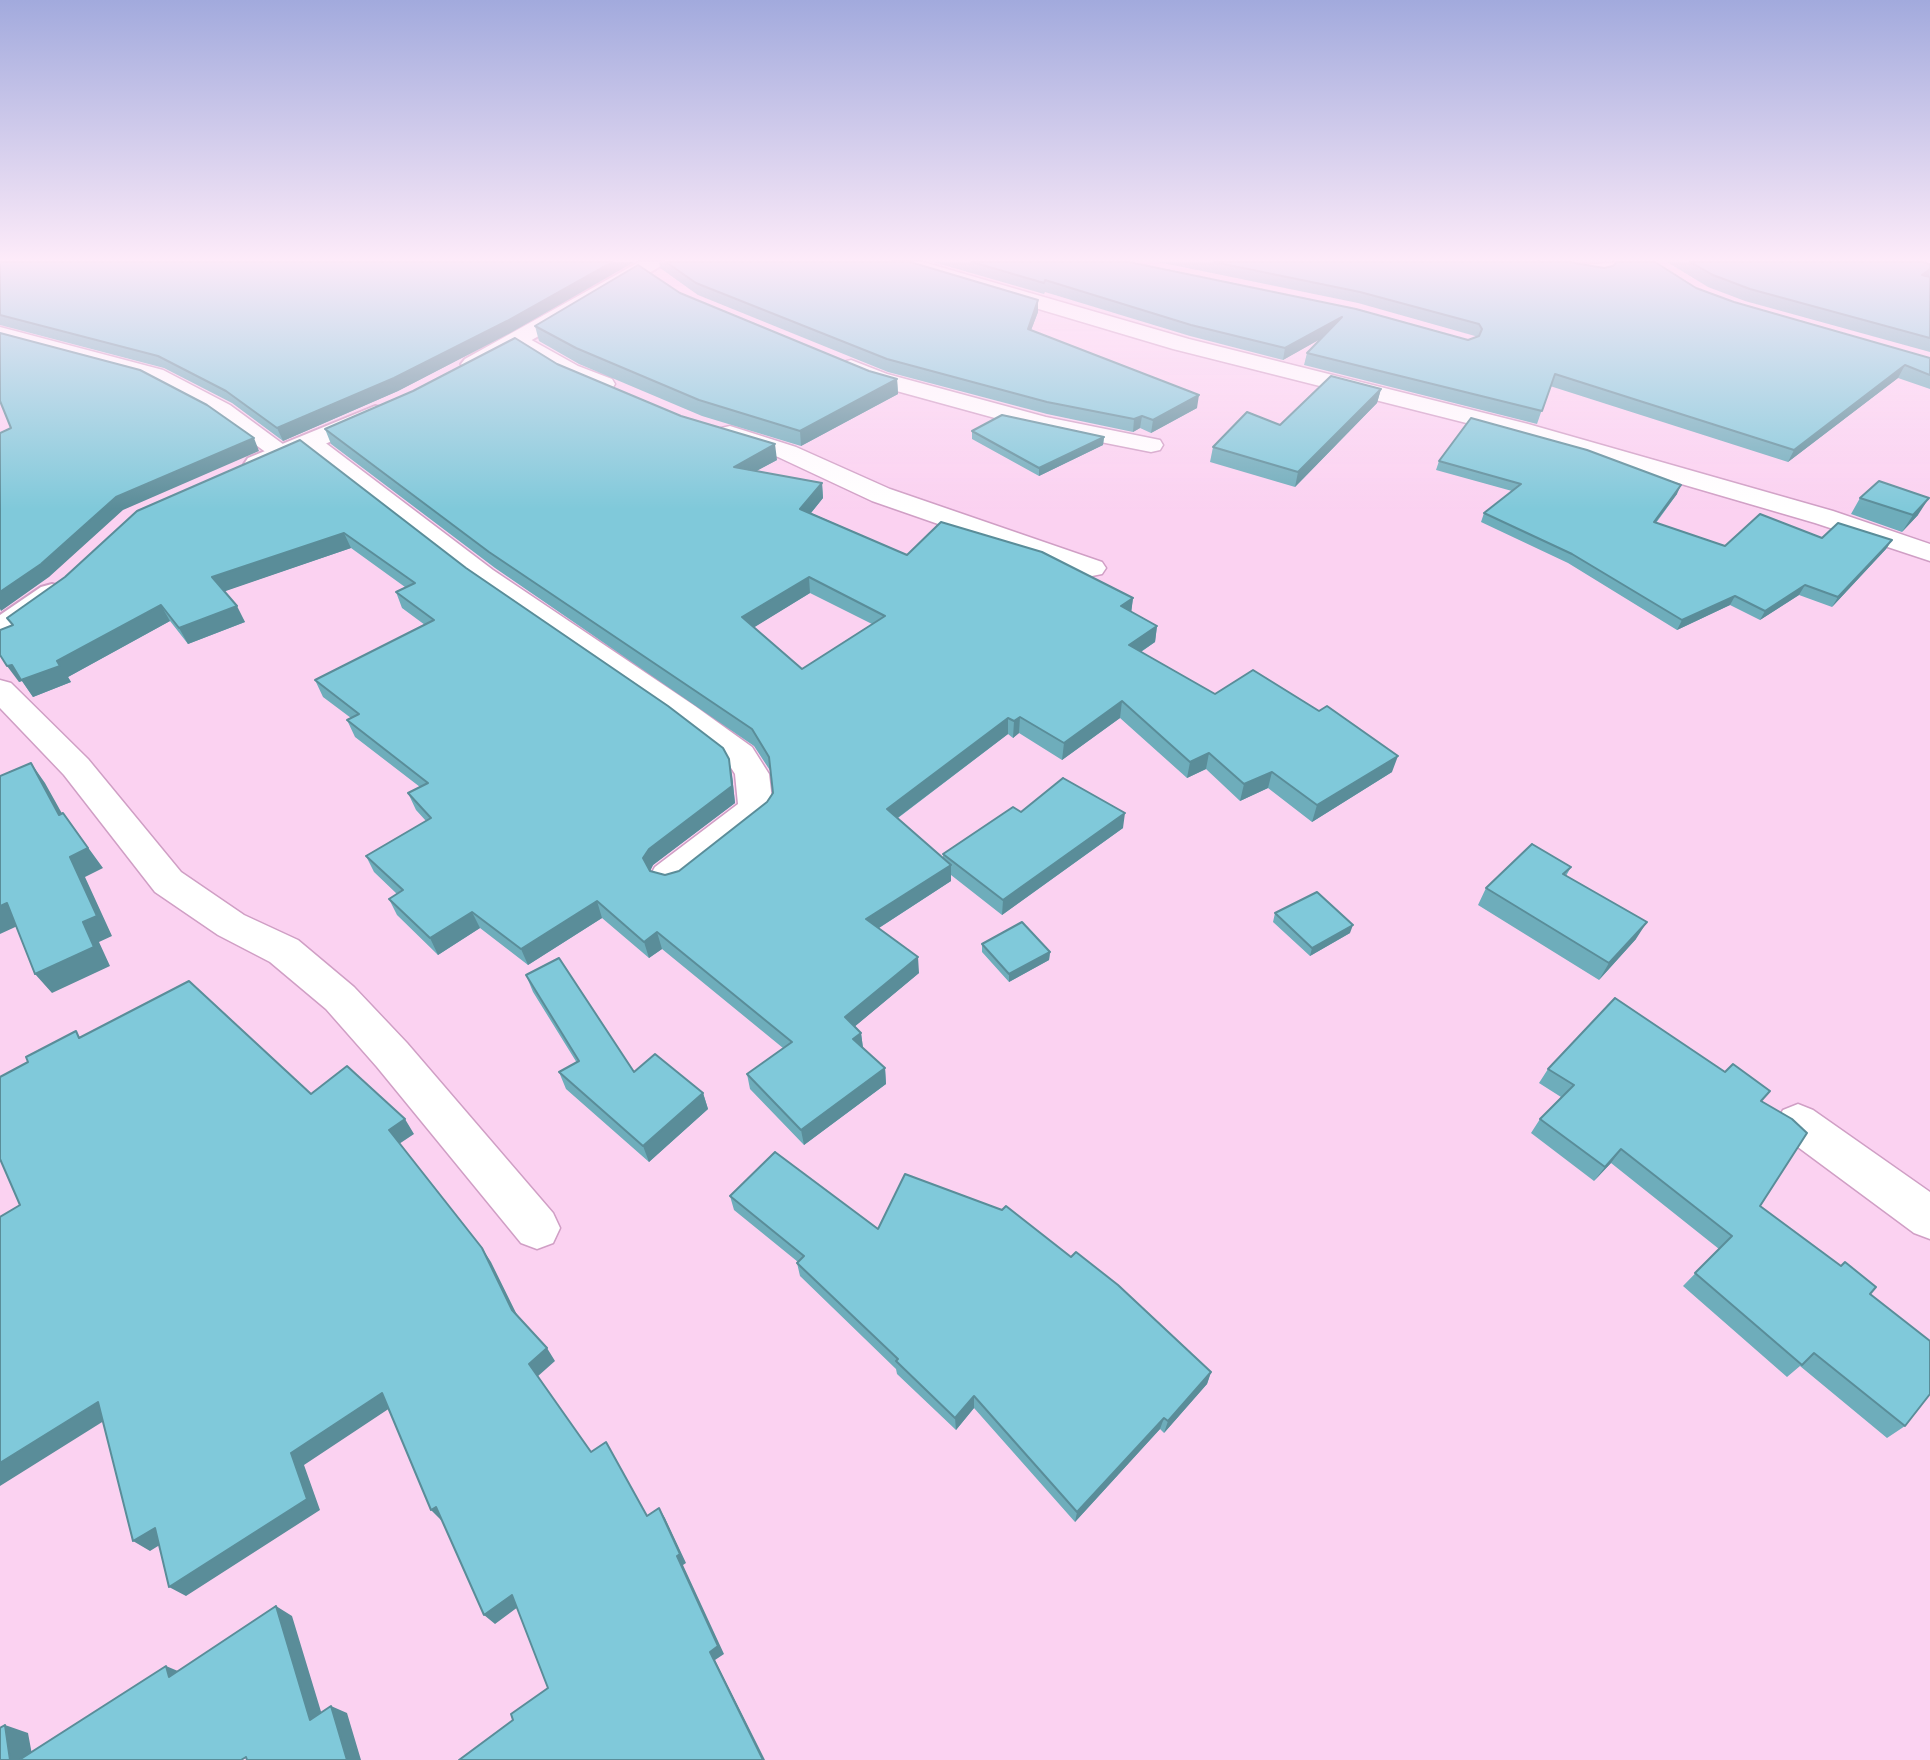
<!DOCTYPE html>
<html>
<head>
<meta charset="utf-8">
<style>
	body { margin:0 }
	canvas { display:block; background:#fbd2f1 }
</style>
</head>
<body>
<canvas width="1930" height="1760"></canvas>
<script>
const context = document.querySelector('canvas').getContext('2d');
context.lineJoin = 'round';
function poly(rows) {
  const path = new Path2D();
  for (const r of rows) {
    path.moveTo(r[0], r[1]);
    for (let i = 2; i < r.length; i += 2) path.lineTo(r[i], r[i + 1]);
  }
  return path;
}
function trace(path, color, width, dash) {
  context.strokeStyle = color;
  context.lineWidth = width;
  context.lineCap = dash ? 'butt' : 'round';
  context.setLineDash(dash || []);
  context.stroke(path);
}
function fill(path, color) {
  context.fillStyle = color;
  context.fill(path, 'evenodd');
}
const street = poly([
	[891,262,923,262,1189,339,1528,424,1833,511,1930,544,1930,561,1815,523,1510,434,1173,349,894,266,891,262],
	[1539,262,1596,264,1622,262,1607,275,1600,277,1549,268,1539,262],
	[0,327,163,370,230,405,295,453,292,458,283,460,274,458,214,415,147,380,0,340,0,327],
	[519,333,578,366,612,379,615,384,612,389,604,391,562,376,511,345,508,340,511,335,519,333],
	[851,360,887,374,1046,417,1160,440,1163,445,1160,450,1151,452,1035,429,871,384,843,372,840,367,843,362,851,360],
	[730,426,796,447,890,489,1102,562,1106,568,1102,574,1092,576,1082,574,872,501,778,457,721,438,718,433,721,428,730,426],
	[310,436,319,438,493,570,695,706,752,747,769,774,773,808,768,816,681,885,668,889,655,885,650,876,655,867,738,804,735,774,728,763,673,720,473,582,301,448,298,443,301,438,310,436],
	[0,680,11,683,88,759,181,872,244,915,298,940,354,987,407,1043,553,1213,560,1228,553,1243,537,1249,521,1243,377,1067,326,1009,270,962,218,935,155,892,64,775,0,708,0,680],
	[1798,1104,1813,1110,1930,1192,1930,1239,1914,1233,1783,1136,1776,1123,1783,1110,1798,1104]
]);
const secondary = poly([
	[639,262,664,262,661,266,481,369,465,369,461,364,465,359,639,262],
	[375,406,384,408,387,413,384,418,266,470,257,472,248,470,244,464,248,458,375,406],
	[52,584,63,587,67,593,63,599,11,636,0,638,0,615,41,587,52,584]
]);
trace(street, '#d09fc5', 3);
trace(secondary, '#d09fc5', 4);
fill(street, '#fff');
fill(secondary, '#fff');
fill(poly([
	[0,262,634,262,510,333,398,391,283,441,232,403,164,368,0,325],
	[659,262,910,262,1038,312,1031,330,1197,408,1151,433,1140,428,1133,432,1047,414,888,372,698,295,660,268],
	[933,262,1129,262,1468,340,1476,337,1475,336,1358,303,1158,262,1569,262,1696,288,1734,302,1930,358,1930,389,1898,378,1788,462,1550,386,1537,424,1304,365,1307,353,1320,339,1283,360,1190,336,1045,292,1044,294],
	[1667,262,1923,262,1930,264,1930,352,1745,301,1708,287],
	[680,293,869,371,897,379,898,394,801,446,702,416,579,364,539,341,535,326],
	[557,364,777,460,756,471,822,483,823,498,811,513,907,555,1133,598,1131,612,1157,626,1155,642,1141,652,1215,694,1392,772,1312,822,1268,788,1240,801,1206,769,1187,778,1120,718,1062,760,1019,733,1013,738,1008,734,898,818,943,858,943,854,1021,812,1123,828,1002,915,951,875,951,881,879,928,919,973,855,1026,861,1033,863,1048,885,1068,886,1084,804,1145,750,1089,747,1074,783,1048,662,949,649,958,602,918,528,965,480,928,438,955,397,915,389,899,397,894,374,872,366,856,426,821,416,810,408,793,420,787,355,737,347,720,351,718,323,697,315,680,425,625,402,608,396,592,405,587,351,548,224,591,245,622,188,644,170,621,68,677,71,682,33,697,22,681,19,682,12,626,300,440,732,775,735,803,653,865,650,871,665,875,679,871,767,802,773,793,771,772,754,746,495,568,331,444,325,429],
	[810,593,872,624,802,669,754,627],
	[1381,389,1377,403,1295,487,1210,462,1213,447,1280,425],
	[972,431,1104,437,1103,445,1039,476,972,439],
	[1439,461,1677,494,1656,523,1725,546,1822,538,1892,540,1886,549,1832,607,1799,595,1760,620,1730,605,1677,630,1568,563,1481,522,1484,513,1512,491,1436,470],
	[1860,498,1918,515,1902,532,1851,514],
	[1571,867,1566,876,1636,939,1599,980,1478,905,1486,888],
	[1275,913,1350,933,1310,956,1273,922],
	[982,944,1050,952,1049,960,1009,982,982,952],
	[526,975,634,1072,703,1093,708,1109,649,1162,566,1089,559,1072,577,1063,533,992],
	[1548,1069,1725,1072,1770,1091,1761,1101,1760,1206,1870,1294,1905,1426,1887,1438,1800,1366,1787,1377,1683,1286,1719,1249,1611,1163,1594,1181,1531,1133,1540,1119,1561,1097,1539,1083],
	[730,1196,878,1229,1211,1372,1207,1384,1164,1433,1160,1429,1075,1522,974,1408,956,1430,897,1374,896,1369,800,1276,797,1263,798,1262,734,1210]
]), '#6eadbb');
fill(poly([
	[612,262,634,262,510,333,398,391,283,441,277,428],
	[1930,269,1929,277,1922,275],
	[1038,300,1038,312,1027,341,1028,329],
	[1342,317,1340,328,1283,360,1285,348],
	[1905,365,1898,378,1788,462,1794,450],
	[897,379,898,394,801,446,800,431],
	[1381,389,1377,403,1295,487,1298,472],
	[1199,395,1197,408,1151,433,1153,420],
	[1142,416,1140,428,1133,432,1134,419],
	[1104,437,1103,445,1039,476,1039,468],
	[254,438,259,451,123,510,49,577,1,611,0,609,0,592,116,497],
	[775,444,777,460,736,482,734,467],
	[822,483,823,498,802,524,800,509],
	[1681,485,1677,494,1649,531,1654,522],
	[1929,498,1918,515,1902,532,1913,515],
	[344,533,351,548,220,593,212,577],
	[1892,540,1886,549,1832,607,1838,597],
	[809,577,810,593,745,633,742,617],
	[1805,585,1799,595,1760,620,1765,611],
	[1735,596,1730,605,1677,630,1682,620],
	[1133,598,1131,614,1121,606],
	[161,605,170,621,68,677,71,682,33,697,22,681,19,682,7,666,12,665,57,661],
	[237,606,245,622,188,644,179,628],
	[1157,626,1155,642,1127,661,1129,645],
	[1122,701,1120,718,1062,760,1064,743],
	[1020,717,1019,733,1013,738,1014,721],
	[1008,718,1008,734,888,825,887,809],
	[1209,753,1206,769,1187,778,1190,762],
	[1398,756,1392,772,1312,822,1317,805],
	[729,759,732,775,735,803,653,865,648,875,643,858,649,849],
	[31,763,45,783,74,835,59,815],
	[1272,772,1268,788,1240,801,1244,784],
	[63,813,103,868,85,877,112,936,99,942,110,966,52,993,35,974,70,857],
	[1125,813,1123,828,1002,915,1003,900],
	[951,865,951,881,868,935,866,919],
	[597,901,602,918,528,965,521,949],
	[7,903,24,923,0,934,0,906],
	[472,912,480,928,438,955,430,938],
	[1647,922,1636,939,1599,980,1609,963],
	[1353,925,1350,933,1310,956,1312,948],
	[657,932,662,949,649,958,644,942],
	[1050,952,1049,960,1009,982,1009,974],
	[918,957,919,973,847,1033,845,1017],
	[861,1033,863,1048,853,1039],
	[885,1068,886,1084,804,1145,801,1130],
	[703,1093,708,1109,649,1162,643,1146],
	[405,1119,414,1134,399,1144,389,1130],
	[1621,1149,1611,1163,1594,1181,1605,1167],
	[482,1248,491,1262,521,1323,512,1310],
	[547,1348,555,1361,537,1377,529,1364],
	[1211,1372,1207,1384,1164,1433,1168,1421],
	[382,1393,393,1406,304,1465,320,1510,186,1596,169,1587,291,1453],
	[974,1396,974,1408,956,1430,955,1418],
	[98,1402,115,1414,0,1486,0,1463],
	[1164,1418,1160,1429,1075,1522,1077,1512],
	[436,1507,442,1521,431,1510],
	[659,1508,665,1518,686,1563,683,1565,724,1654,715,1660,765,1760,763,1760,710,1652,677,1556],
	[155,1528,171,1538,150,1551,133,1541],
	[512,1595,522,1604,495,1624,484,1615],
	[276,1606,292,1616,326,1728,310,1720],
	[166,1666,185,1674,169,1677],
	[331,1706,347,1713,361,1760,347,1760],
	[5,1725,28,1733,33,1760,10,1760]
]), '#5a8d99');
const building = poly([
	[0,262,612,262,507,321,394,378,277,428,226,391,158,356,0,315,0,262],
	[666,262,910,262,1038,300,1028,329,1199,395,1153,420,1142,416,1134,419,1047,402,887,359,696,283,666,262],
	[972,262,1129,262,1356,309,1468,340,1479,336,1482,329,1479,324,1360,292,1214,262,1569,262,1604,268,1613,266,1617,262,1655,262,1696,288,1734,302,1930,358,1930,375,1905,365,1794,450,1555,374,1542,411,1307,353,1342,317,1285,348,1191,325,1045,280,1044,283,972,262],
	[1690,262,1923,262,1930,264,1930,269,1922,275,1930,277,1930,338,1750,289,1713,275,1690,262],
	[638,265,680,293,869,371,897,379,800,431,699,400,576,348,535,326,638,265],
	[0,333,140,370,207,405,254,438,116,497,41,564,0,592,0,433,11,428,0,401,0,333],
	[515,338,557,364,681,416,775,444,734,467,822,483,800,509,907,555,941,522,1042,552,1133,598,1121,606,1157,626,1129,645,1215,694,1253,670,1319,711,1327,706,1398,756,1317,805,1272,772,1244,784,1209,753,1190,762,1122,701,1064,743,1020,717,1014,721,1008,718,887,809,951,865,866,919,918,957,845,1017,861,1033,853,1039,885,1068,801,1130,747,1074,792,1042,657,932,644,942,597,901,521,949,472,912,430,938,389,899,403,890,366,856,431,818,408,793,428,783,347,720,359,714,315,680,434,620,396,592,415,583,344,533,212,577,237,606,179,628,161,605,57,661,60,666,21,680,12,665,7,666,0,655,0,630,13,625,7,618,65,577,137,511,300,440,466,568,668,706,723,748,729,759,732,786,649,849,643,858,650,871,665,875,679,871,767,802,773,793,769,757,752,729,489,552,325,429,413,391,515,338],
	[809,577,885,616,802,669,742,617,809,577],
	[1331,376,1381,389,1298,472,1213,447,1247,412,1280,425,1331,376],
	[1002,415,1104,437,1039,468,972,431,1002,415],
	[1471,418,1587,450,1681,485,1654,522,1725,546,1760,514,1822,538,1838,523,1892,540,1838,597,1805,585,1765,611,1735,596,1682,620,1572,554,1484,513,1521,484,1439,461,1471,418],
	[1879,481,1929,498,1913,515,1860,498,1879,481],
	[31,763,59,815,63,813,88,848,70,857,97,916,83,922,94,947,35,974,7,903,0,906,0,776,31,763],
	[1063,778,1125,813,1003,900,943,854,1013,807,1021,812,1063,778],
	[1532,844,1571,867,1563,874,1647,922,1609,963,1486,888,1532,844],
	[1317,892,1353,925,1312,948,1275,913,1317,892],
	[1022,922,1050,952,1009,974,982,944,1022,922],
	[559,958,634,1072,655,1054,703,1093,643,1146,559,1072,579,1061,526,975,559,958],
	[189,981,311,1094,347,1066,405,1119,389,1130,482,1248,512,1310,547,1348,529,1364,591,1452,606,1442,647,1516,659,1508,680,1554,677,1556,718,1646,710,1652,763,1760,459,1760,513,1720,511,1714,548,1688,512,1595,484,1615,436,1507,431,1510,382,1393,291,1453,307,1499,169,1587,155,1528,133,1541,98,1402,0,1463,0,1217,20,1205,0,1159,0,1077,28,1062,26,1057,76,1031,79,1038,189,981],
	[1615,998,1725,1072,1733,1064,1770,1091,1761,1101,1792,1119,1807,1133,1760,1206,1841,1266,1845,1262,1876,1287,1870,1294,1930,1341,1930,1394,1905,1426,1814,1353,1802,1365,1695,1273,1732,1236,1621,1149,1605,1167,1540,1119,1574,1085,1548,1069,1615,998],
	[775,1152,878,1229,905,1174,1002,1210,1006,1206,1071,1257,1076,1252,1118,1285,1211,1372,1168,1421,1164,1418,1077,1512,974,1396,955,1418,896,1361,898,1359,797,1263,804,1256,730,1196,775,1152],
	[276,1606,310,1720,331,1706,347,1760,247,1760,246,1757,241,1760,19,1760,166,1666,169,1677,276,1606],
	[5,1725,10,1760,0,1760,0,1728,5,1725]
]);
fill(building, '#80c9da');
trace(building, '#5a8d99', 2);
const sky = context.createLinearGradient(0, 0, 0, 509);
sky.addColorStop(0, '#a2aadd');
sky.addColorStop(0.51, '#fdebf9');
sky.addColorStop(1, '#fdebf900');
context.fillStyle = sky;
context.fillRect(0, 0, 1930, 509);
</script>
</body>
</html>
